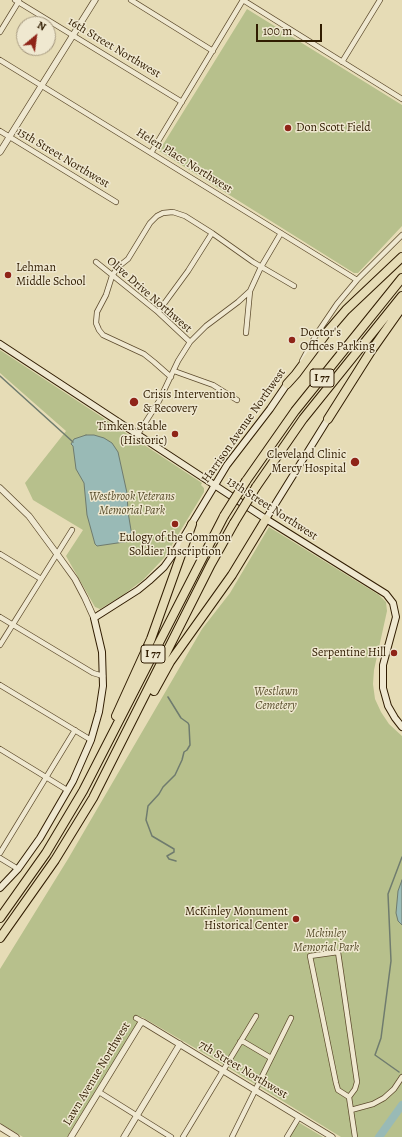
<!DOCTYPE html>
<html>
<head>
<meta charset="utf-8">
<style>
	body { margin:0 }
	#map { position:relative; width:402px; height:1137px; overflow:hidden; background:#e6dcb6; font-family:Alegreya,serif }
	canvas { display:block }
	.north { position:absolute; left:16px; top:16px; width:40px; height:40px; box-sizing:border-box; background:#efe8d0; border:1px solid #a3967d; border-radius:50%; rotate:29deg; font-size:11px; font-weight:700; line-height:16px; text-align:center; color:#301c01 }
	.north::after { content:''; display:block; margin:auto; width:14px; height:18px; background:#8f2418; clip-path:polygon(50% 0,100% 100%,50% 72%,0 100%) }
	.scale { position:absolute; left:256px; top:24px; width:66px; height:18px; box-sizing:border-box; border:2px solid #301c01; border-top:0; padding-left:5px; font-size:12px; line-height:14px; white-space:nowrap; color:#301c01; -webkit-text-stroke:3px #efe8d0; paint-order:stroke }
</style>
</head>
<body>
<div id="map">
<canvas width="402" height="1137"></canvas>
<div class="north">N</div>
<div class="scale">100 m</div>
</div>
<script>
const context = document.querySelector('canvas').getContext('2d');
context.lineJoin = 'round';
function fill(path, color) {
  context.fillStyle = color;
  context.fill(path, 'evenodd');
}
function poly(rows) {
  const path = new Path2D();
  for (const r of rows) {
    path.moveTo(r[0], r[1]);
    for (let i = 2; i < r.length; i += 2) path.lineTo(r[i], r[i + 1]);
  }
  return path;
}
function trace(path, color, width, dash) {
  context.strokeStyle = color;
  context.lineWidth = width;
  context.lineCap = dash ? 'butt' : 'round';
  context.setLineDash(dash || []);
  context.stroke(path);
}
function label(font, color, halo, rows, align = 'center') {
  context.font = font + ' Alegreya,serif';
  context.lineWidth = 3;
  context.setLineDash([]);
  context.textBaseline = 'middle';
  context.strokeStyle = halo;
  context.fillStyle = color;
  for (const [text, x, y, turn = 0] of rows) {
    context.save();
    context.translate(x, y);
    context.rotate((+turn || 0) * Math.PI / 180);
    context.textAlign = isNaN(turn) ? turn : align;
    if (halo) context.strokeText(text, 0, 0);
    context.fillText(text, 0, 0);
    context.restore();
  }
}
fill(poly([
	[247,9,402,105,402,226,358,273,354,273,159,151],
	[0,350,202,483,201,485,204,488,204,492,164,558,143,580,123,595,100,609,95,607,66,556,83,530,33,500,25,483,66,431,0,373],
	[269,527,379,595,386,602,387,611,374,670,373,684,375,699,381,712,389,724,402,736,402,1137,341,1137,224,1065,142,1017,67,1137,23,1137,0,1123,0,969,68,859,202,629,230,593],
	[298,1122,323,1137,290,1137]
]), '#b7c08c');
const water = poly([
	[86,435,94,435,104,438,112,443,118,452,127,493,128,512,132,536,131,541,97,546,95,544,87,515,84,483,76,469,73,446,71,444,74,439,86,435],
	[402,880,402,925,398,921,396,913,398,891,402,880]
]);
fill(water, '#99bab6');
trace(water, '#6f7b6e', 1);
trace(poly([
	[0,376,73,442],
	[168,697,181,718,188,723,189,725,190,745,187,750,184,752,182,760,175,775,163,787,159,794,148,806,146,820,152,836,174,849,174,852,167,856,169,859,176,861],
	[399,1072,375,1055,381,1038,391,961,388,894,402,857]
]), '#6f7b6e', 1.5);
trace(poly([
	[379,1137,402,1105]
]), '#99bab6', 8);
const minor = poly([
	[15,0,182,102],
	[131,0,213,51],
	[243,0,402,99],
	[0,32,19,1],
	[0,60,357,280],
	[342,62,380,0],
	[0,131,116,202],
	[151,153,243,0],
	[96,262,158,312,190,342],
	[158,312,188,271,212,233],
	[246,333,250,291,261,267,281,233],
	[302,361,316,335,337,304,357,280,402,235],
	[174,371,213,385,237,400],
	[171,377,154,362,144,354,103,335,99,330,96,323,97,312,106,295,112,276,118,267,128,259,150,223,157,216,163,213,173,212,185,216,212,233,253,262,294,286],
	[138,434,159,401,178,361,190,342,206,326,238,302,250,291],
	[0,554,41,579],
	[0,617,93,673,103,676],
	[0,645,72,530],
	[0,685,91,740],
	[0,749,67,790],
	[0,853,75,730],
	[0,858,18,869],
	[338,952,357,1082,355,1089,349,1097,338,1090,336,1083,310,956,338,952],
	[136,1018,143,1022],
	[240,1042,244,1042,271,1058],
	[99,1092,171,1137],
	[349,1097,355,1137],
	[351,1110,373,1104,384,1098,394,1089,402,1077],
	[183,1137,256,1016],
	[232,1137,291,1018],
	[287,1137,299,1117]
]);
const tertiary = poly([
	[0,152,95,0],
	[0,488,29,516,57,554,75,579,85,598,94,618],
	[0,1127,16,1137],
	[71,1137,140,1024,143,1022,332,1137],
	[124,1137,180,1044]
]);
const secondary = poly([
	[0,344,266,519,386,594,393,603,396,617,383,665,383,688,388,706,395,718,402,727],
	[266,519,328,419],
	[0,888,18,869,40,838,73,781,91,740,99,712,103,686,102,652,94,618,138,590,149,581,164,567,174,553,227,465,270,409,287,384]
]);
const motorway = poly([
	[287,384,296,374,328,331,346,310,402,257],
	[328,419,371,351,402,307],
	[246,481,295,411,402,278],
	[256,487,303,419,402,296],
	[154,691,170,662,232,575,266,519],
	[116,716,151,639,192,524],
	[0,918,46,853,83,791,224,516],
	[0,938,55,860,93,798,211,564,234,523]
]);
trace(minor, '#5e4c2e', 6);
trace(tertiary, '#5e4c2e', 7);
trace(secondary, '#301c01', 8);
trace(motorway, '#301c01', 10);
trace(minor, '#efe8d0', 4.5);
trace(tertiary, '#efe8d0', 5.5);
trace(secondary, '#efe8d0', 6);
trace(motorway, '#e6dcb6', 8);
const motorwayBridge = poly([
	[224,516,246,481],
	[234,523,256,487]
]);
trace(motorwayBridge, '#301c01', 10, []);
trace(motorwayBridge, '#e6dcb6', 8);
for (const [x, y, r, color] of [
	[288,128,4,"#8f2418"],
	[8,275,4,"#8f2418"],
	[292,340,4,"#8f2418"],
	[134,402,5,"#8f2418"],
	[175,434,4,"#8f2418"],
	[355,462,5,"#8f2418"],
	[175,524,4,"#8f2418"],
	[394,653,4,"#8f2418"],
	[296,919,4,"#8f2418"]
]) {
  const dot = new Path2D();
  dot.arc(x, y, r, 0, 2 * Math.PI);
  context.fillStyle = color;
  context.fill(dot);
  trace(dot, '#efe8d0', 1.5);
}
for (const [x, y, w] of [
	[322,378,24],
	[153,654,24]
]) {
  const box = new Path2D();
  box.roundRect(x - w / 2, y - 9, w, 18, 3);
  context.fillStyle = '#efe8d0';
  context.fill(box);
  trace(box, '#301c01', 1);
}
label('bold 11px', '#301c01', null, [
	["I 77",322,378],
	["I 77",153,654]
]);
label('12px', '#301c01', '#efe8d0', [
	["16th Street Northwest",114,48,31],
	["15th Street Northwest",63,158,31],
	["Helen Place Northwest",184,161,32],
	["Olive Drive Northwest",149,295,41],
	["Harrison Avenue Northwest",244,426,-55],
	["13th Street Northwest",272,509,33],
	["7th Street Northwest",243,1070,31],
	["Lawn Avenue Northwest",97,1074,-59]
]);
label('12px', '#301c01', '#efe8d0', [
	["Don Scott Field",296,128],
	["Lehman",16,268],
	["Middle School",16,282],
	["Doctor's",300,333],
	["Offices Parking",300,347],
	["Crisis Intervention",143,395],
	["& Recovery",143,409],
	["Timken Stable",167,427,"right"],
	["(Historic)",167,441,"right"],
	["Cleveland Clinic",346,455,"right"],
	["Mercy Hospital",346,469,"right"],
	["Eulogy of the Common",175,538,"center"],
	["Soldier Inscription",175,552,"center"],
	["Serpentine Hill",386,653,"right"],
	["McKinley Monument",288,912,"right"],
	["Historical Center",288,926,"right"]
], 'left');
label('italic 12px', '#584d2b', '#efe8d0', [
	["Westbrook Veterans",132,497],
	["Memorial Park",132,511],
	["Westlawn",276,692],
	["Cemetery",276,706],
	["Mckinley",326,934],
	["Memorial Park",326,948]
]);
</script>
</body>
</html>
